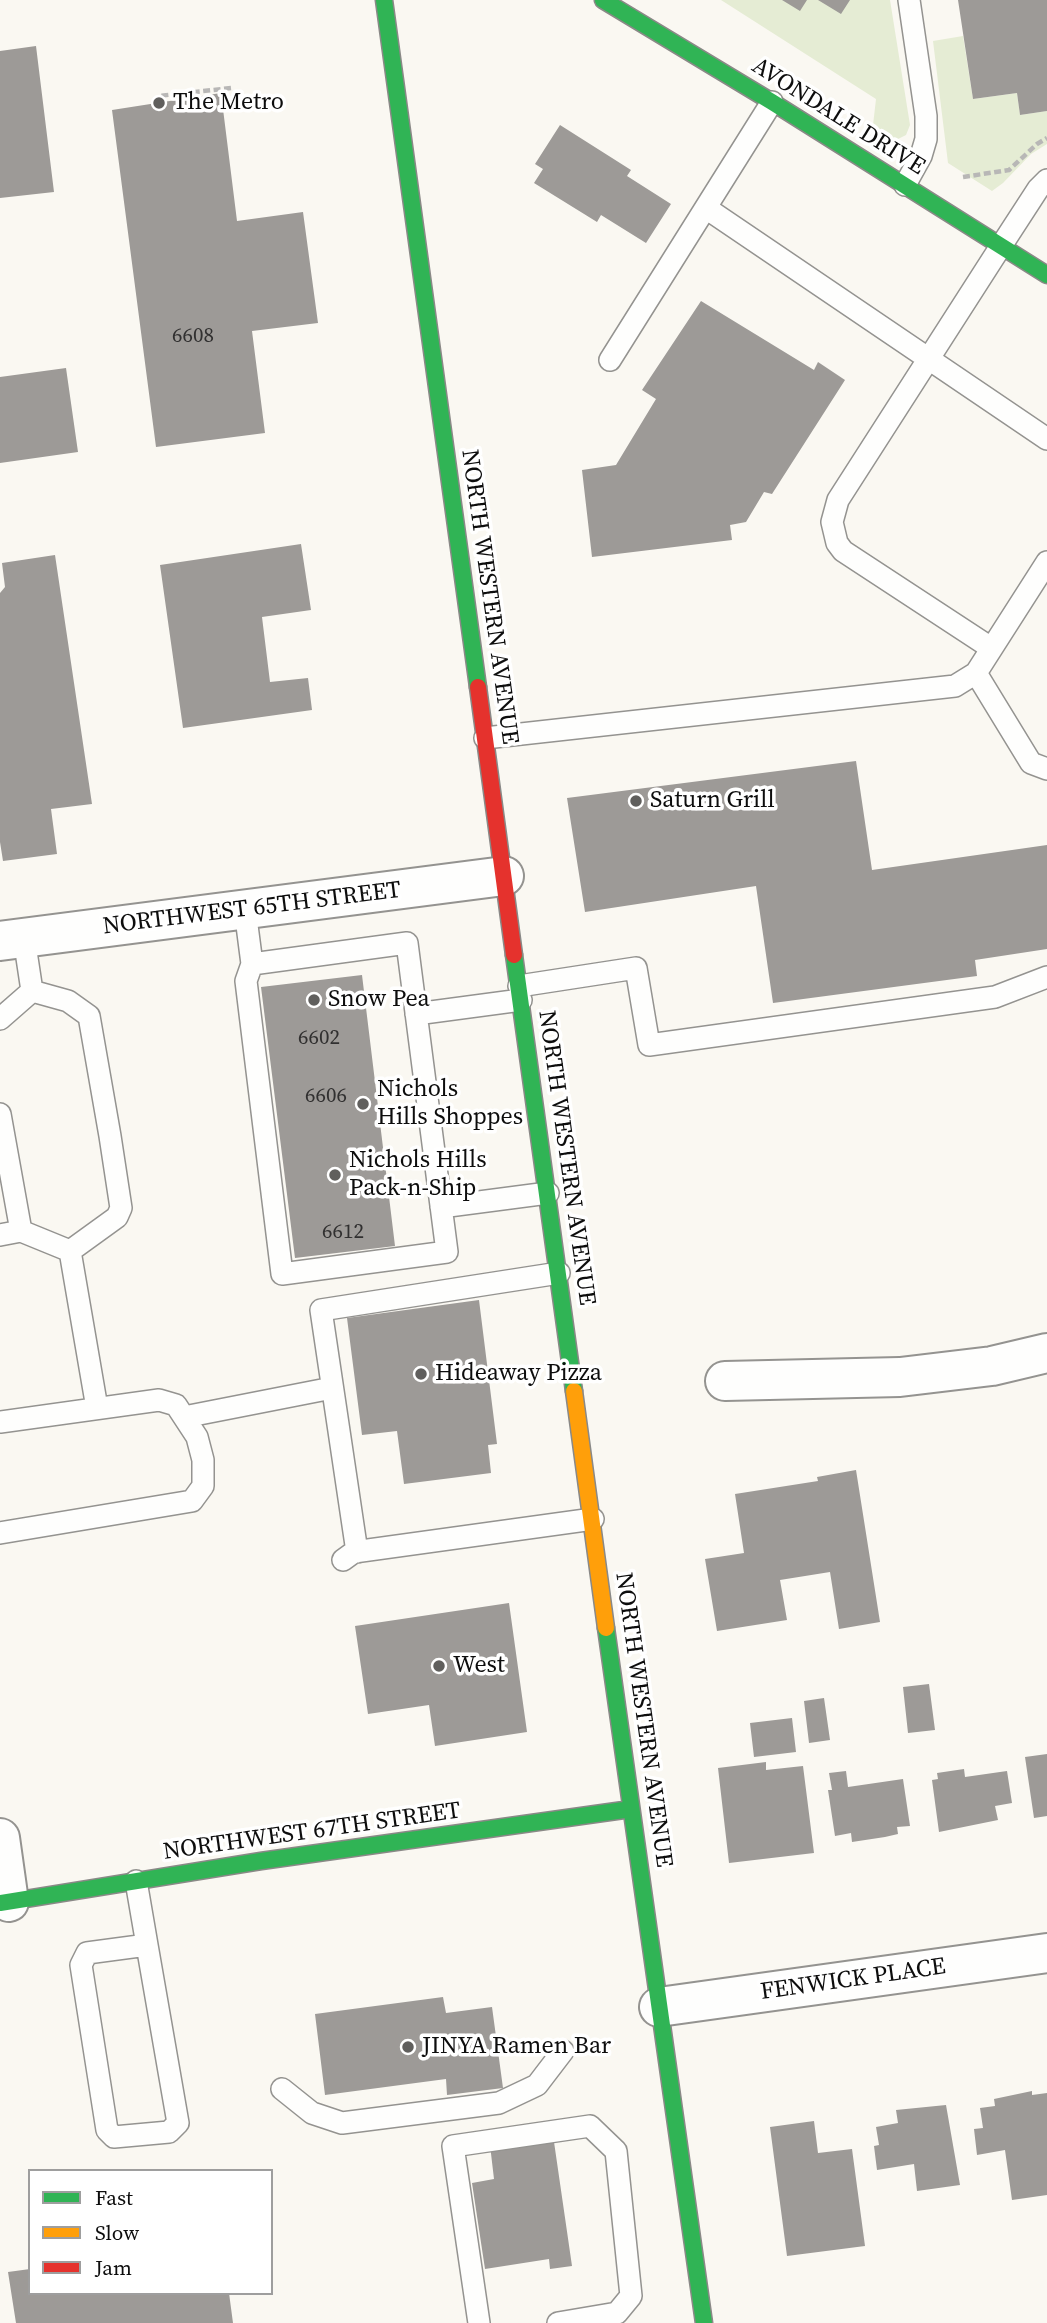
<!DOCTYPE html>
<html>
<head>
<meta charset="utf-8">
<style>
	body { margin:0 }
	#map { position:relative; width:1047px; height:2323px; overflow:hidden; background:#faf8f2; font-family:"Source Serif 4",serif }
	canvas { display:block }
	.legend { position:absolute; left:28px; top:2169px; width:245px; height:126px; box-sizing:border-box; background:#fff; border:2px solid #9e9e9e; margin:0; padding:9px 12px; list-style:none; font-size:21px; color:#0d0d0d }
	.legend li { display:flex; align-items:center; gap:14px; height:35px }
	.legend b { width:35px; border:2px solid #9e9e9e }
</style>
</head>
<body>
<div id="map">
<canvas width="1047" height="2323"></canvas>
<ul class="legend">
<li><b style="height:9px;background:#30b455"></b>Fast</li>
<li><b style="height:9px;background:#ff9f0a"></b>Slow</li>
<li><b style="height:9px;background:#e5322d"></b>Jam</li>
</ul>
</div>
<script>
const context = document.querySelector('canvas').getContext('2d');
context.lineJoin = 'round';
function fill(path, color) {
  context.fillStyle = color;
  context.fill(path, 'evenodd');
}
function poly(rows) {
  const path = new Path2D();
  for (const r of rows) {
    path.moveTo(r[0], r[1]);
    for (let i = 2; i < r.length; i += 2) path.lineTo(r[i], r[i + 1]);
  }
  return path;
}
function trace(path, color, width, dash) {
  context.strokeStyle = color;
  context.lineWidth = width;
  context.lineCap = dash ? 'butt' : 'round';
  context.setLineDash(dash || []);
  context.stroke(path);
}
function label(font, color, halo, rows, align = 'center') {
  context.font = font + ' "Source Serif 4",serif';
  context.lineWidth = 7;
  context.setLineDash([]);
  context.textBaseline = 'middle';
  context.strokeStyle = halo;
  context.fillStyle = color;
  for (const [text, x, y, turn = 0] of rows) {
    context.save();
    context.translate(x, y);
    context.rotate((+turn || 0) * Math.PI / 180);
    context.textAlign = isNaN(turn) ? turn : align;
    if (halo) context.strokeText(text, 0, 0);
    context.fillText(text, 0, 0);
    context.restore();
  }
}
fill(poly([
	[721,0,890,0,910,125,906,135,892,142,884,141,872,134,876,99],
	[963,36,973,99,1017,93,1020,115,1047,111,1047,144,1031,154,1003,183,992,191,948,163,933,41]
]), '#e5ecd4');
fill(poly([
	[782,0,807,0,800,11],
	[818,0,850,0,841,14],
	[958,0,1047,0,1047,111,1020,115,1017,93,973,99],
	[36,46,54,192,0,198,0,51],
	[221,93,237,221,303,212,318,323,252,331,265,433,156,447,112,110],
	[560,125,631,170,627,176,671,204,646,243,601,215,597,222,534,183,543,169,535,164],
	[701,301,814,370,818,362,845,380,772,494,764,492,746,522,730,525,732,540,592,557,582,470,616,465,656,399,642,390],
	[66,368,78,452,0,463,0,377],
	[301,544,311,610,262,617,270,682,308,678,312,710,183,728,160,565],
	[55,555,92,804,51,809,57,854,3,861,0,842,0,593,5,587,2,563],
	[856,761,872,870,1047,845,1047,949,975,960,977,976,773,1003,756,886,585,912,567,798],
	[362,975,395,1246,295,1258,261,987],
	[479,1300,497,1444,488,1445,491,1473,404,1484,397,1431,362,1435,347,1318],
	[856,1470,880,1622,839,1629,830,1572,780,1580,787,1620,717,1631,705,1559,744,1553,735,1494,818,1481,817,1477],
	[509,1603,527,1732,435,1746,429,1705,368,1714,355,1626],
	[929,1684,935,1730,908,1733,903,1687],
	[824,1698,830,1740,809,1743,804,1701],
	[792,1718,796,1752,754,1757,750,1723],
	[1047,1754,1047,1816,1034,1818,1025,1757],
	[766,1762,766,1770,803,1766,814,1853,729,1863,718,1768],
	[964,1769,965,1777,1007,1771,1012,1803,995,1806,998,1820,939,1832,932,1780,938,1779,937,1773],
	[846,1771,848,1787,903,1779,910,1826,897,1827,898,1834,885,1837,852,1842,851,1833,835,1836,828,1790,832,1790,829,1773],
	[443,1997,446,2013,492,2007,503,2088,447,2095,446,2079,325,2095,315,2014],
	[1032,2091,1032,2095,1047,2093,1047,2195,1012,2200,1005,2150,977,2155,974,2129,983,2128,980,2108,995,2106,994,2099],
	[946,2105,960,2185,917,2191,914,2164,877,2170,874,2146,879,2145,876,2127,898,2123,896,2110],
	[814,2121,818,2153,852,2149,865,2246,787,2256,770,2127],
	[553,2135,572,2266,550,2269,549,2259,485,2269,472,2183,494,2179,490,2145],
	[30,2269,30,2293,229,2293,233,2323,16,2323,8,2272]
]), '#9d9a97');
const lane = poly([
	[905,185,921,156,926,139,926,116,909,0],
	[706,208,1047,439],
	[610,360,772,102],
	[991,648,843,551,837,543,832,522,838,500,1001,246,1038,189,1047,180],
	[976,673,1031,763,1047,769],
	[485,738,955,686,976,673,1047,562],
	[245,910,252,964,407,943,447,1252,282,1274,246,981,252,964],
	[519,986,636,968,649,1045,995,997,1047,977],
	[32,991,68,1001,89,1016,110,1136,121,1208,117,1217,70,1251],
	[416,1014,521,1000],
	[0,1019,32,991,24,938],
	[0,1114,21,1231,70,1251,97,1408],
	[441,1207,548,1193],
	[0,1235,21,1231],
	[184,1417,332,1388],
	[0,1422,159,1400,176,1405,197,1437,203,1460,203,1486,192,1501,0,1533],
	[357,1552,321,1310,559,1273],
	[343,1560,354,1552,593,1519],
	[136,1881,147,1945,178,2123,169,2132,114,2137,107,2130,81,1965,87,1953,147,1945],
	[282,2089,312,2113,342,2123,499,2103,537,2085,563,2051],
	[479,2323,453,2146,590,2126,616,2151,631,2296,617,2313,558,2323]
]);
const street = poly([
	[0,941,504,876],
	[725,1381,900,1377,992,1366,1047,1353],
	[0,1838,9,1902],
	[659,2007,1047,1953]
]);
const fast = poly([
	[384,0,478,687],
	[603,0,772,102,1047,275],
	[514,955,574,1391],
	[606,1628,704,2323],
	[0,1903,261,1861,631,1809]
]);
const slow = poly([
	[574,1391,606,1628]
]);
const jam = poly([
	[478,687,514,955]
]);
trace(lane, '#949390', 24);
trace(street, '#949390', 42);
trace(fast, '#8a8987', 19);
trace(slow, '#8a8987', 19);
trace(jam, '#8a8987', 19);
trace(poly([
	[159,103,158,96,231,88],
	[963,177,1009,170,1037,144,1047,138]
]), '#b8b7b6', 4.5, [7, 3.5]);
trace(lane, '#fefefd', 21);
trace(street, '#fefefd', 38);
trace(fast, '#30b455', 16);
trace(slow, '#ff9f0a', 16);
trace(jam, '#e5322d', 16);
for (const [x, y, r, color] of [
	[159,103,7,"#605f5d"],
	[636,801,7,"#605f5d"],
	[314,1000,7,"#605f5d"],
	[363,1104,7,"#605f5d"],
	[335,1175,7,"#605f5d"],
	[421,1374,7,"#605f5d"],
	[439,1666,7,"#605f5d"],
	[408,2047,7,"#605f5d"]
]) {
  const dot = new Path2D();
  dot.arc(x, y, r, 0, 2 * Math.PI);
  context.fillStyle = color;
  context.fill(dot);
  trace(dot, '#fff', 2.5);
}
label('21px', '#313030', null, [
	["6608",193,337],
	["6602",319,1039],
	["6606",326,1097],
	["6612",343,1233]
]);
label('24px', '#0d0d0d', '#fff', [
	["The Metro",173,103],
	["Saturn Grill",650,801],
	["Snow Pea",328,1000],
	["Nichols",377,1090],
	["Hills Shoppes",377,1118],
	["Nichols Hills",349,1161],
	["Pack-n-Ship",349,1189],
	["Hideaway Pizza",435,1374],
	["West",453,1666],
	["JINYA Ramen Bar",422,2047]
], 'left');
label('24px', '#0d0d0d', '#fff', [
	["AVONDALE DRIVE",838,117,32],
	["NORTH WESTERN AVENUE",489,597,82],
	["NORTHWEST 65TH STREET",252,909,-7],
	["NORTH WESTERN AVENUE",566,1158,82],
	["NORTH WESTERN AVENUE",643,1720,82],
	["NORTHWEST 67TH STREET",312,1832,-8],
	["FENWICK PLACE",853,1980,-8]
]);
</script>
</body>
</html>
